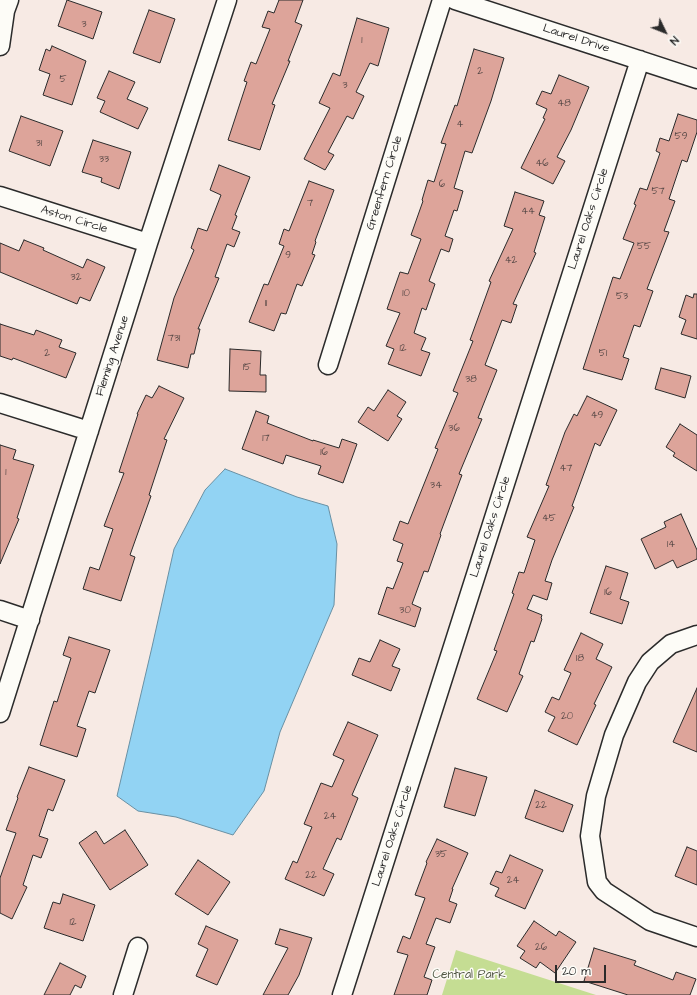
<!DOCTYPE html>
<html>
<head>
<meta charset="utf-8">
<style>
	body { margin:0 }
	#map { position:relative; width:697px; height:995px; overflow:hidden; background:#f7eae4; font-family:"Architects Daughter",sans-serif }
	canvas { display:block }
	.north { position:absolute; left:645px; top:12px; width:40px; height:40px; -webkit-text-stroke:3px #fdfcf7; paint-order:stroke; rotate:133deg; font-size:11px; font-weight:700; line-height:16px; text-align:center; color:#2b2b2b }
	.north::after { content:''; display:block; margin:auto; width:14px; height:18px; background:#2b2b2b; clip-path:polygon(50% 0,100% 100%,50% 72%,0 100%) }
	.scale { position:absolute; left:555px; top:965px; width:51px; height:18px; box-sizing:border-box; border:2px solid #2b2b2b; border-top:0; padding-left:5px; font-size:12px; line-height:14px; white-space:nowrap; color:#2b2b2b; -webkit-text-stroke:3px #fdfcf7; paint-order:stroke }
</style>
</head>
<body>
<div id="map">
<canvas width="697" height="995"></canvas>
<div class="north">N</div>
<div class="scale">20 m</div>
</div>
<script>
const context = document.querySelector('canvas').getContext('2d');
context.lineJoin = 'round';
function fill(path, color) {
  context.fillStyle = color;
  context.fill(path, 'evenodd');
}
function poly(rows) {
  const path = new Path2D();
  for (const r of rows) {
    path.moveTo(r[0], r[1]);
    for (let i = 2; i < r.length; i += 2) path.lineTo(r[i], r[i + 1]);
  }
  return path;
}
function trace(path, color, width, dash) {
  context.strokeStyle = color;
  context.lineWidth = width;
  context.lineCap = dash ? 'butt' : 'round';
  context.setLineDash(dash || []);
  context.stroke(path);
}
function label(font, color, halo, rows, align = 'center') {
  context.font = font + ' "Architects Daughter",sans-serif';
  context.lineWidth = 3;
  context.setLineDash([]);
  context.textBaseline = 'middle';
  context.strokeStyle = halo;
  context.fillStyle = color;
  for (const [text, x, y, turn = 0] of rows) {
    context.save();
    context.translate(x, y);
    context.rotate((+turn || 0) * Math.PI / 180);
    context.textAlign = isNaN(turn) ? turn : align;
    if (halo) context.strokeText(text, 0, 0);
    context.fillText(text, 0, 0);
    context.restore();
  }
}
fill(poly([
	[456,950,596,995,442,995]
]), '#c5dd93');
const water = poly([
	[225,469,297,497,328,506,337,544,334,605,280,732,264,791,233,835,176,817,138,811,117,796,152,647,174,549,205,490,225,469]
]);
fill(water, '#92d3f3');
trace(water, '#6990a3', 1);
const building = poly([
	[67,0,102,12,93,39,58,26,67,0],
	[279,0,303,0,295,22,302,25,288,61,290,61,272,104,275,105,260,150,228,140,247,82,244,81,251,62,256,64,270,29,262,27,268,11,274,13,279,0],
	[149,10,175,19,160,63,133,53,149,10],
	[357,18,389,28,378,66,370,63,356,92,364,96,353,119,347,116,328,152,334,155,325,170,304,159,330,108,319,103,333,73,340,76,357,18],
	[52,46,86,61,72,105,43,95,50,74,39,70,46,49,50,51,52,46],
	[474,49,504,58,491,101,472,153,465,151,454,188,463,191,457,211,454,210,445,236,453,239,449,252,441,249,429,281,435,284,426,310,422,308,414,333,426,338,421,350,430,353,421,376,388,364,394,349,386,346,400,313,387,309,400,272,408,274,421,239,411,235,423,201,422,200,428,180,434,182,446,144,441,143,455,105,457,106,474,49],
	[109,71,135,82,127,99,148,108,138,129,100,112,105,101,97,98,109,71],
	[559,75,589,87,571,130,557,157,565,161,553,184,521,168,545,119,543,118,547,109,536,104,542,91,551,94,559,75],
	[678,114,697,120,697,132,687,162,682,160,669,199,675,201,664,231,669,232,647,289,653,291,640,327,634,325,623,357,629,359,622,380,583,369,613,277,620,279,634,243,623,239,636,205,634,204,640,188,647,190,660,153,656,151,660,138,669,141,678,114],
	[21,116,63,131,50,166,9,151,21,116],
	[93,140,131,152,119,189,101,182,102,178,82,172,93,140],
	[219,165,250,177,235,215,237,216,232,229,240,232,234,247,227,244,215,277,219,278,198,329,200,329,194,354,191,354,188,368,157,360,174,298,194,250,191,248,198,228,207,231,221,195,210,190,219,165],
	[309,181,334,190,315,241,316,242,312,254,315,255,302,286,297,284,286,314,281,313,274,331,249,322,264,284,268,285,284,246,279,244,284,229,289,231,309,181],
	[515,192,544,201,539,215,545,217,534,252,536,253,513,304,517,305,511,323,502,320,485,365,497,370,478,418,482,419,459,474,462,475,440,534,441,535,428,572,424,571,412,604,421,608,415,627,378,614,387,587,393,589,403,563,397,561,403,544,393,540,400,521,408,524,438,449,435,448,458,393,453,391,473,341,470,340,491,282,489,281,513,229,504,226,515,192],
	[24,240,44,248,43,250,83,268,87,259,105,267,90,301,80,297,77,304,0,272,0,243,19,251,24,240],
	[694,294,697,294,697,339,681,334,686,320,679,317,686,295,693,298,694,294],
	[0,324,34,335,36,330,62,340,59,347,76,353,66,378,13,358,12,360,0,356,0,324],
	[230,349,261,351,260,375,266,375,266,392,229,391,230,349],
	[661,368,691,376,685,398,655,389,661,368],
	[159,386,184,398,164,439,167,440,149,495,151,496,130,555,135,557,121,601,83,589,90,567,99,570,113,529,104,526,124,473,119,472,138,414,137,414,146,395,152,398,159,386],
	[388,390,406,402,397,416,402,419,388,441,358,422,368,407,374,411,388,390],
	[587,396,617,410,600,446,595,443,572,506,574,507,552,560,545,581,552,583,547,600,533,595,527,609,542,615,541,618,542,619,534,642,531,641,519,674,523,676,507,712,477,699,497,651,494,650,514,594,512,593,519,572,524,573,535,540,527,537,549,486,546,485,565,432,574,414,577,416,587,396],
	[256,411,269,416,267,423,313,441,313,440,339,448,342,439,357,444,343,483,318,474,321,466,286,455,283,464,242,449,256,411],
	[680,424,697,435,697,471,673,456,675,453,666,447,680,424],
	[0,445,16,450,13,459,34,465,17,518,19,519,0,564,0,445],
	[681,514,697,550,697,559,677,568,673,560,655,569,641,539,666,527,664,522,681,514],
	[606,566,628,573,620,599,629,602,622,624,590,613,606,566],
	[581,633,603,644,596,659,612,667,594,704,596,705,577,745,548,731,555,717,545,712,552,697,559,700,571,673,564,670,581,633],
	[69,637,110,650,95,693,89,691,77,726,86,729,77,757,40,745,54,701,57,702,71,658,63,655,69,637],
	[380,640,400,649,392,666,400,669,391,691,352,675,359,658,370,662,380,640],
	[697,688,697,752,673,742,697,688],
	[348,722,378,735,352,795,358,798,341,840,337,838,323,869,334,874,324,896,285,879,293,861,297,863,312,827,304,824,321,783,332,787,344,760,333,755,348,722],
	[29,767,65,780,53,811,48,809,39,836,48,839,41,858,33,855,23,885,27,887,12,919,0,913,0,878,16,833,6,830,18,798,17,797,29,767],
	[455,768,487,777,475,816,444,807,455,768],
	[535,790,573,805,563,832,525,818,535,790],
	[125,830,148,865,110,890,79,843,96,831,104,844,125,830],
	[437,839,468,853,452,889,453,889,449,901,457,904,450,923,436,918,426,944,435,947,424,977,432,980,427,995,394,995,408,955,397,952,403,936,410,939,425,898,415,895,427,863,426,862,437,839],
	[687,847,697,851,697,885,675,876,687,847],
	[510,855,543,870,525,909,495,896,499,888,490,884,496,871,502,873,510,855],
	[198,860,230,882,208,915,175,894,198,860],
	[63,894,95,905,83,941,44,928,53,902,60,904,63,894],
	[534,921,556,936,559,931,576,942,555,973,540,962,536,968,520,958,525,951,517,946,534,921],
	[206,926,238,940,217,985,196,976,208,949,198,944,206,926],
	[280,929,312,938,299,975,288,995,263,995,288,948,275,944,280,929],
	[594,948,636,961,634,965,673,980,676,972,696,979,690,995,628,995,584,981,594,948],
	[60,963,86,976,81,988,75,985,70,995,44,995,60,963]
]);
fill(building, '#dda49a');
trace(building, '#2b2b2b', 1);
const minor = poly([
	[455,0,697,79],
	[0,46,5,11,9,0],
	[0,196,148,243],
	[328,365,442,0],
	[0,403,89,431],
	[0,610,30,620],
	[697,635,671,644,650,662,637,682,614,735,596,796,590,836,597,882,604,891,650,921,697,937],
	[0,713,148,243,227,0],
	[123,995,138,947],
	[342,995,640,60]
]);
trace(minor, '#2b2b2b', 21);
trace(minor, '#fdfcf7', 18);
label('10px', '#584947', null, [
	["3",84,25],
	["1",362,41],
	["2",480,72],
	["5",63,80],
	["3",345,86],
	["48",564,104],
	["4",460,125],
	["59",681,137],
	["31",39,144],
	["33",104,160],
	["46",542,164],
	["6",442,185],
	["57",658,192],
	["7",310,204],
	["44",528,212],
	["55",644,247],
	["9",288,256],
	["42",511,261],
	["32",76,278],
	["10",406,294],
	["53",622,297],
	["11",266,304],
	["731",174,339],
	["12",403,349],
	["2",47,354],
	["51",603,354],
	["15",247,368],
	["38",471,380],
	["49",597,416],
	["36",454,429],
	["17",266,439],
	["16",324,453],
	["47",566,469],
	["1",6,473],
	["34",436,486],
	["45",549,519],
	["14",671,545],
	["16",608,593],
	["30",405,611],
	["18",580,659],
	["20",567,717],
	["22",541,806],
	["24",330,817],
	["35",441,855],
	["22",311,876],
	["24",513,881],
	["12",73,923],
	["26",541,948]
]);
label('12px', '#2b2b2b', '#fdfcf7', [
	["Laurel Drive",576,39,18],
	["Greenfern Circle",385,183,-73],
	["Laurel Oaks Circle",589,219,-72],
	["Aston Circle",74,220,17],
	["Fleming Avenue",113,356,-72],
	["Laurel Oaks Circle",491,527,-72],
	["Laurel Oaks Circle",393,836,-72]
]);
label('12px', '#525845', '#fdfcf7', [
	["Central Park",469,975]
]);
</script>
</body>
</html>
